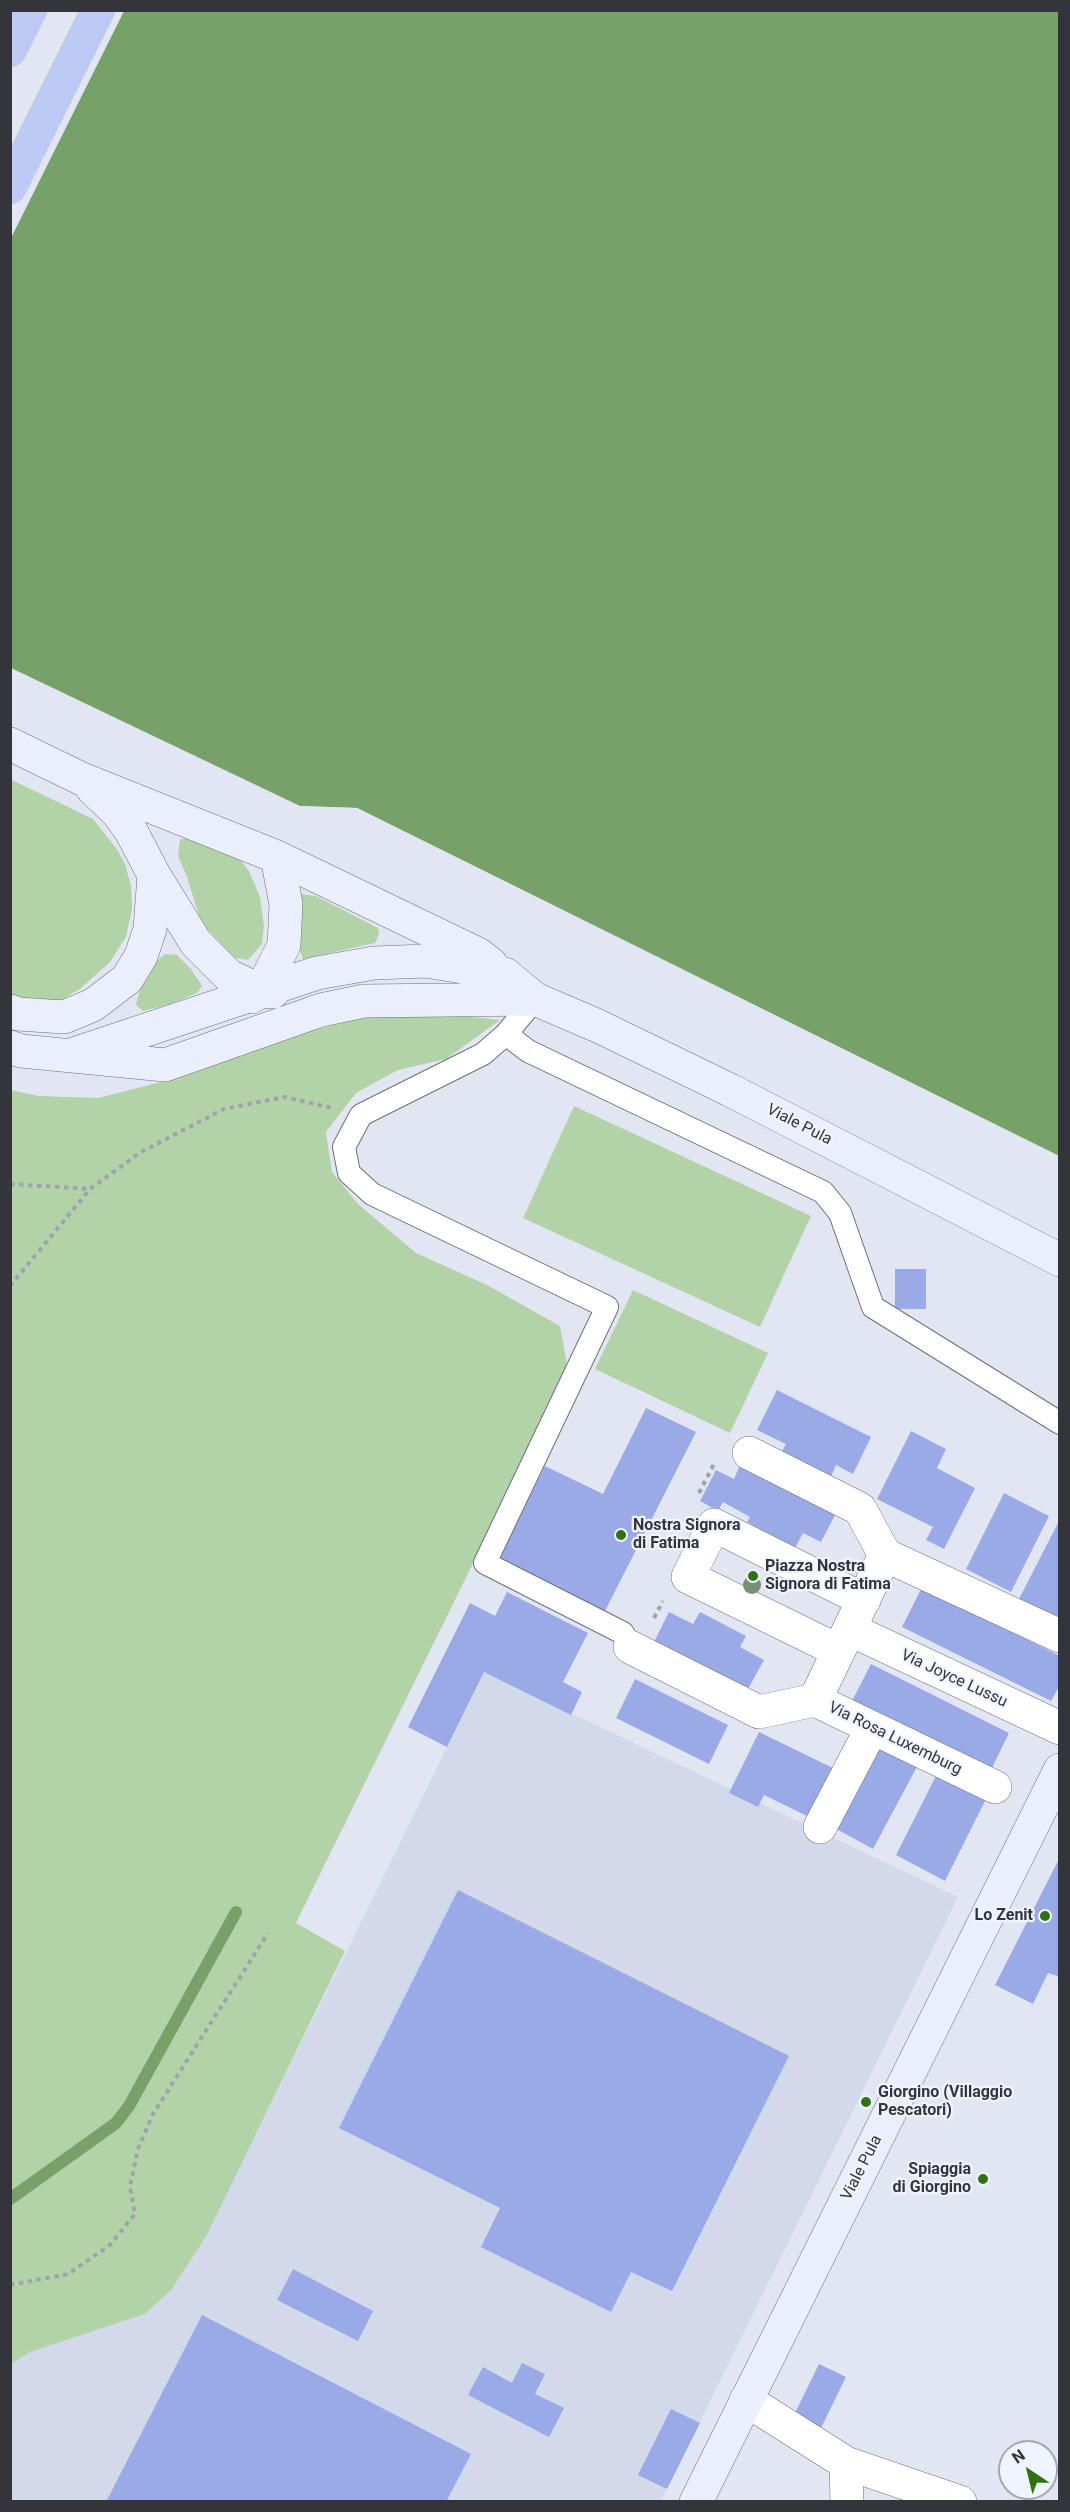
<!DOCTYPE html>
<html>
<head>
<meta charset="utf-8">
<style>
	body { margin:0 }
	#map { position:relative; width:1070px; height:2512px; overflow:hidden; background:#e2e6f3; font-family:Roboto,sans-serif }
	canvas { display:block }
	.frame { position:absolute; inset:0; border:12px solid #34353a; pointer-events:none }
	.north { position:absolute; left:998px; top:2440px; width:60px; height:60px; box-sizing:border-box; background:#f0f4fe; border:2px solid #a5a8b0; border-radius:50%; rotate:325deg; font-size:16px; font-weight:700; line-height:24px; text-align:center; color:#34353a }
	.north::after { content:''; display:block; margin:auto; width:21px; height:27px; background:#2f720f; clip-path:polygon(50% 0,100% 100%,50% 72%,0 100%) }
</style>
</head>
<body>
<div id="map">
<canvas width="1070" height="2512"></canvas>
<div class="frame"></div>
<div class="north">N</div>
</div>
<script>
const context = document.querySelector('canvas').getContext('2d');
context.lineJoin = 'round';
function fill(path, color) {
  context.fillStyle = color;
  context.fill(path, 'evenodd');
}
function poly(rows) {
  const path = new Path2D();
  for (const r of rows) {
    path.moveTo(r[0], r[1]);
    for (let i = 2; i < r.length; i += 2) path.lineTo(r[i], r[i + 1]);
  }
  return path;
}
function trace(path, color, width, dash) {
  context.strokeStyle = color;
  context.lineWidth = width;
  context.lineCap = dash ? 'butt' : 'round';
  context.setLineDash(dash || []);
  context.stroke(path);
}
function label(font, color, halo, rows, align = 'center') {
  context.font = font + ' Roboto,sans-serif';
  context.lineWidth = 4.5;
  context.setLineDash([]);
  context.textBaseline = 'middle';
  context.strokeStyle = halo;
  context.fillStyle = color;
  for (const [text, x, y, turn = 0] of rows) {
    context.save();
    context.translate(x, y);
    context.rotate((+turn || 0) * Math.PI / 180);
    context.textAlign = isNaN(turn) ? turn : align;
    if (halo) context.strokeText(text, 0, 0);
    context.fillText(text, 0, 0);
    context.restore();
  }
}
fill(poly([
	[484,1672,958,1897,661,2501,11,2501,10,2364,29,2352,145,2314,172,2289,207,2235]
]), '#d2d9eb');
fill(poly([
	[10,779,93,819,116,848,125,864,131,886,132,909,126,937,110,962,80,989,61,1000,11,999],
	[201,838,239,858,249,871,260,897,264,926,262,944,248,960,235,958,201,922,187,877,178,856,180,839],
	[300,894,316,896,378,928,379,934,375,943,303,959,298,946],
	[165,954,177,955,191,969,202,986,197,993,170,1004,143,1011,136,1005,141,984,153,964],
	[418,1014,453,1015,500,1020,446,1059,398,1070,356,1093,326,1132,332,1172,358,1204,416,1253,487,1285,560,1326,568,1370,296,1923,345,1951,207,2235,172,2289,145,2314,30,2352,11,2364,10,1090,39,1096,98,1098,165,1081,275,1041,355,1019],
	[574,1106,811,1216,760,1327,523,1218],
	[633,1290,768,1353,730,1433,595,1369]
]), '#b2d3a8');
fill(poly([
	[10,11,1059,11,1059,1156,357,808,300,806,11,668]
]), '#78a16a');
fill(poly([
	[11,11,124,11,11,238],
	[300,806,357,808,1059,1156,1060,1159,356,811,306,809]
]), '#e2e6f3');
trace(poly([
	[10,2199,116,2123,129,2106,236,1912]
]), '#78a16a', 12);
fill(poly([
	[895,1269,926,1269,926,1309,895,1309],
	[777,1390,871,1437,853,1474,836,1465,830,1479,780,1455,786,1444,757,1430],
	[646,1408,696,1432,605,1611,498,1559,545,1466,603,1494],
	[911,1431,946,1449,937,1468,975,1488,944,1549,926,1540,933,1527,877,1499],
	[740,1465,835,1515,821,1542,803,1533,795,1548,747,1522,750,1517,723,1502,718,1511,700,1501,716,1470,734,1479],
	[1004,1493,1049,1516,1011,1592,966,1569],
	[1060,1519,1060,1619,1019,1599],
	[922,1587,1060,1656,1060,1685,1051,1701,902,1627],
	[507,1592,588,1633,563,1682,582,1692,571,1715,484,1672,447,1747,408,1727,470,1603,495,1616],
	[669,1612,693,1624,700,1612,746,1636,740,1647,764,1660,748,1689,654,1642],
	[871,1664,1009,1733,989,1774,850,1705],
	[635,1679,728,1725,709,1764,616,1718],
	[759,1732,837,1770,813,1819,764,1795,758,1807,729,1793],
	[876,1738,920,1761,873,1849,829,1825],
	[938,1772,987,1797,945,1881,896,1855],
	[1060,1857,1060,1977,1048,1973,1033,2004,995,1985],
	[458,1890,789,2056,672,2291,631,2272,611,2312,481,2247,500,2208,339,2128],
	[293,2269,373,2311,358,2341,277,2300],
	[202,2315,471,2454,446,2502,106,2502],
	[522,2363,545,2374,535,2394,564,2408,549,2437,468,2395,483,2367,512,2383],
	[819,2364,846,2377,821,2428,794,2415],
	[671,2409,700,2423,667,2489,638,2475]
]), '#99aae7');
const lane = poly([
	[535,999,506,1034,483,1054,361,1115,344,1147,349,1173,372,1194,607,1307,485,1563,623,1633,630,1647],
	[506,1034,528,1051,823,1192,840,1213,873,1307,1060,1423]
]);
const street = poly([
	[749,1453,860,1509,885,1555,1060,1636],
	[849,1629,1060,1728],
	[630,1647,759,1712,815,1700,995,1787],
	[839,1651,688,1577,714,1525,864,1600],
	[815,1700,885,1555],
	[820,1827,872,1728],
	[746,2400,846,2463,960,2502],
	[846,2463,847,2502]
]);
const secondary = poly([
	[10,744,82,779,277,857,478,954,491,964],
	[92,788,117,812,131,831,154,875,196,943,229,976,261,991,273,992],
	[251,997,261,991,284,945,286,904,277,857],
	[10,1011,18,1014,64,1017,93,1005,127,979,141,956,150,929,154,875],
	[10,1047,21,1051,165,1065,321,1010,364,1001,535,999],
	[71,1055,317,973,374,963,426,961,505,974,535,999,598,1026,730,1090,1060,1260],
	[696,2502,1060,1770]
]);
const highway = poly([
	[10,50,30,10],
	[10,187,98,10]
]);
trace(lane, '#6c707b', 24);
trace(street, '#6c707b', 34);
trace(secondary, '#6c707b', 34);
trace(highway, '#c6c6c8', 34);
trace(poly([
	[10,1184,90,1189],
	[10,1286,90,1189,141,1152,224,1109,285,1097,332,1108],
	[699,1493,715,1462],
	[654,1618,663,1601],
	[10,2285,68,2274,110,2245,135,2214,130,2187,138,2149,153,2114,268,1933]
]), '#a0a3ad', 4, [4.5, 4.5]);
trace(lane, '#fff', 22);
trace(street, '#fff', 33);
trace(secondary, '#ebeffc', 33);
trace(highway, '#bccaf4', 33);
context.fillStyle = '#789077';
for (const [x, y] of [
	[752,1585]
]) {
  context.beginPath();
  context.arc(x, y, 9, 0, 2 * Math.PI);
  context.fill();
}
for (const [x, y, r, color] of [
	[621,1535,6,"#2f720f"],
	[753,1576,6,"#2f720f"],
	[1045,1916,6,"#2f720f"],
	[866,2102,6,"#2f720f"],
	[983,2179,6,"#2f720f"]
]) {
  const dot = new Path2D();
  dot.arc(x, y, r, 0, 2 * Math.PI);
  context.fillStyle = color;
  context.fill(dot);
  trace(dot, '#f0f4fe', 2);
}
label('16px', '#34353a', '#f0f4fe', [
	["Viale Pula",799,1125,27],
	["Via Joyce Lussu",954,1679,25],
	["Via Rosa Luxemburg",895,1739,26],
	["Viale Pula",862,2168,-63]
]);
label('bold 16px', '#34353a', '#f0f4fe', [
	["Nostra Signora",633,1526],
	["di Fatima",633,1544],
	["Piazza Nostra",765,1567],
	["Signora di Fatima",765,1585],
	["Lo Zenit",1033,1916,"right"],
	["Giorgino (Villaggio",878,2093],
	["Pescatori)",878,2111],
	["Spiaggia",971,2170,"right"],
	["di Giorgino",971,2188,"right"]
], 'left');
</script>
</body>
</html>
